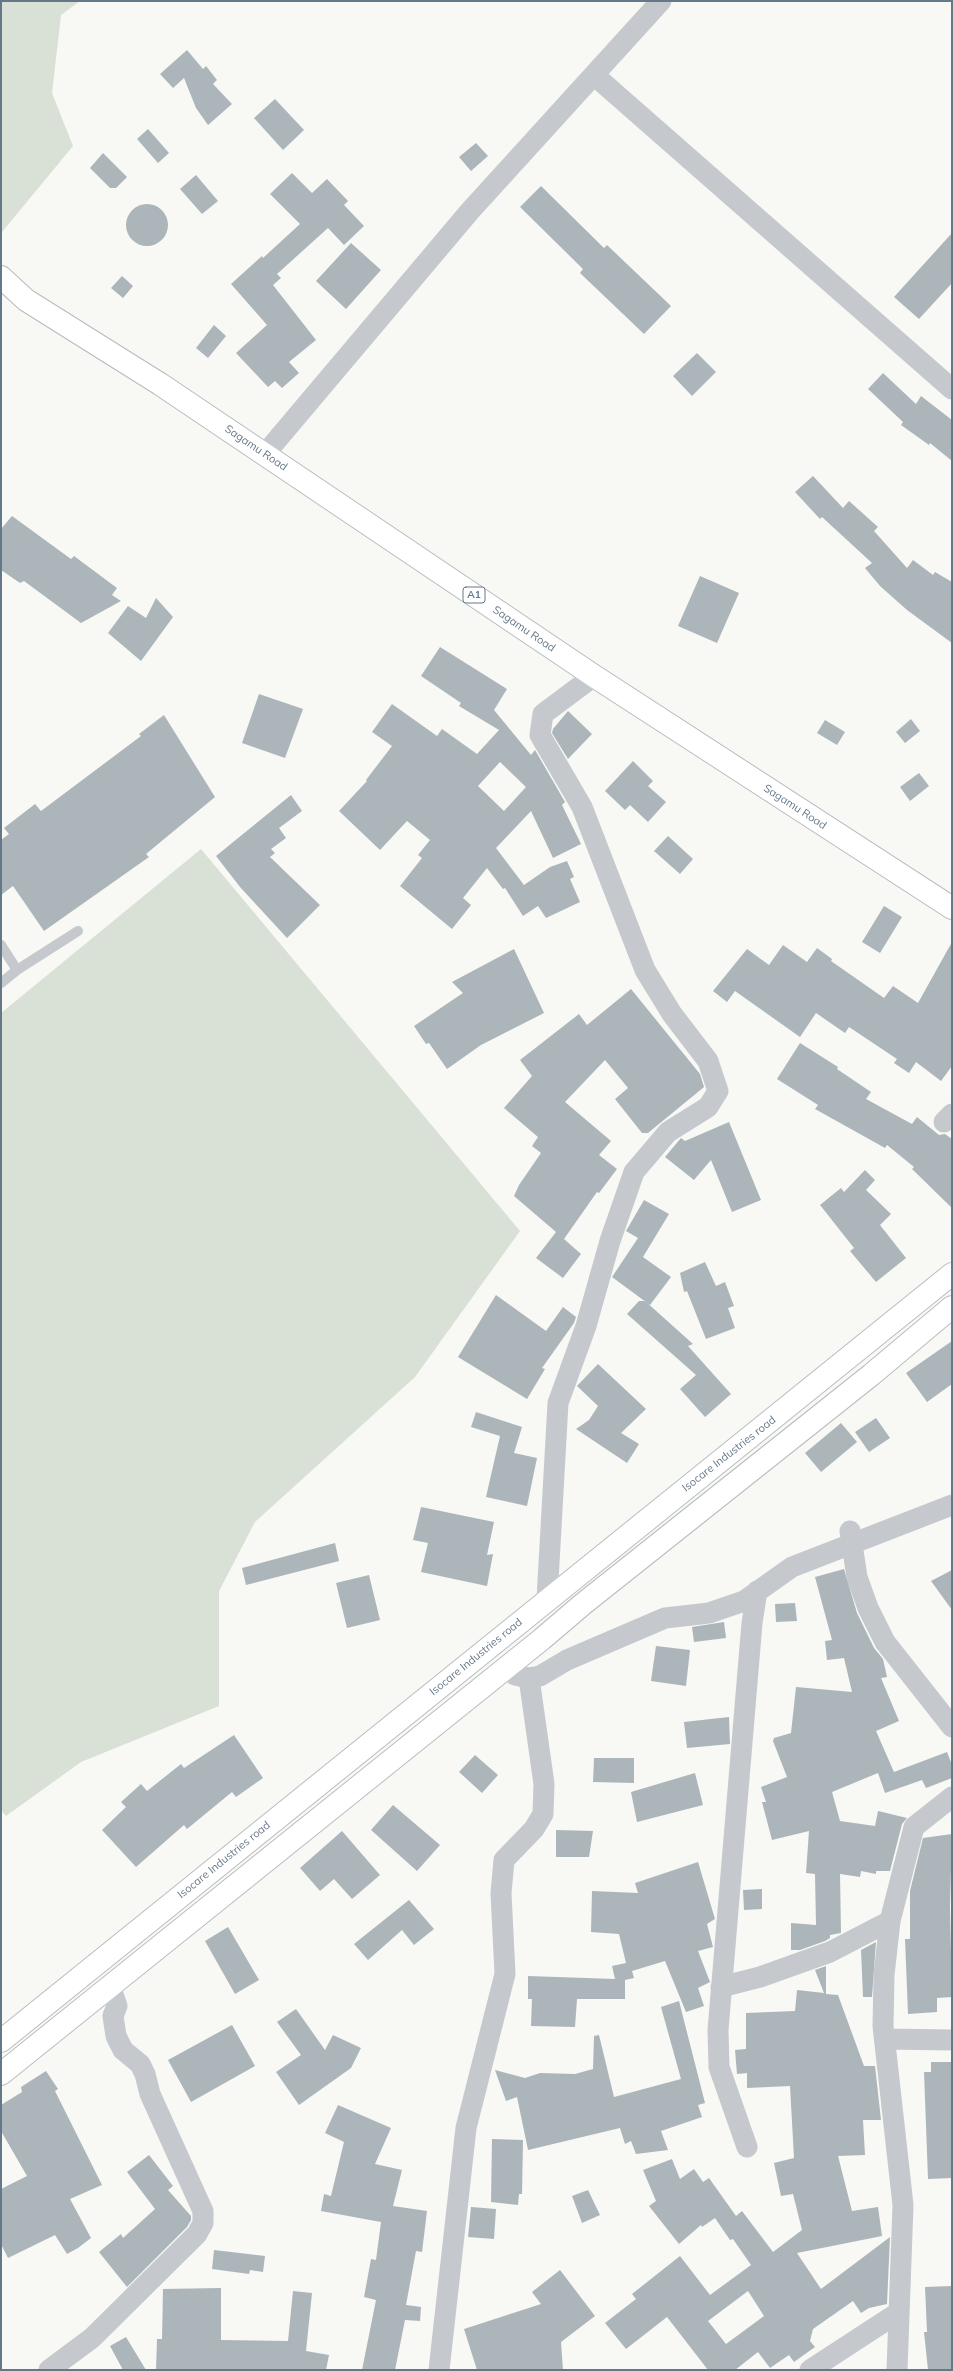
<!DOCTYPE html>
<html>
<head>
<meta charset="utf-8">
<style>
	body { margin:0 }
	#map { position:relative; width:953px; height:2371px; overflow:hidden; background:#f8f8f5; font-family:Mulish,sans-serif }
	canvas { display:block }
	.frame { position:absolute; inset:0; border:2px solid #657888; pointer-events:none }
</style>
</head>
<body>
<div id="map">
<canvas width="953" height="2371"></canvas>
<div class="frame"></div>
</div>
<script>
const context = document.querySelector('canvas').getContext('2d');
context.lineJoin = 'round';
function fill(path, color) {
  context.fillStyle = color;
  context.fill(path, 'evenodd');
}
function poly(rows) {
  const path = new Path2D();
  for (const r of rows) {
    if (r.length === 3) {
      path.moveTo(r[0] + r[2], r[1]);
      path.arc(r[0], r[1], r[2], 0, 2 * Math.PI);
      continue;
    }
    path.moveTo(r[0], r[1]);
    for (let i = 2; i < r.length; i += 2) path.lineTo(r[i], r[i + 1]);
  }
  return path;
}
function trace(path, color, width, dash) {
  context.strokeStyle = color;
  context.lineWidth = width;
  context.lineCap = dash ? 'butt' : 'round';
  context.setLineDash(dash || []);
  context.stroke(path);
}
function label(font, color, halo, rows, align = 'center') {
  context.font = font + ' Mulish,sans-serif';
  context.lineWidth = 4;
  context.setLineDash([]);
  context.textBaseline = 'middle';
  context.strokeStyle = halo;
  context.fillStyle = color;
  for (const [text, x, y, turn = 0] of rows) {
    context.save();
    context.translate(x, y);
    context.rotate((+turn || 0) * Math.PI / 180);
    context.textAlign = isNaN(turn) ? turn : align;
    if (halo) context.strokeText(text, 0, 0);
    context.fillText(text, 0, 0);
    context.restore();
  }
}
fill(poly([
	[1,1,80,1,61,15,52,93,73,146,2,232],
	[201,849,520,1231,415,1377,255,1522,219,1591,219,1706,81,1762,6,1816,1,1810,1,1013]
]), '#d9e0d6');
fill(poly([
	[187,50,203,69,206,66,217,80,213,84,232,104,208,125,196,108,184,78,173,88,160,74],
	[275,99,304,130,283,150,254,118],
	[148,129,169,153,158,163,137,139],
	[476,143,488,156,471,171,459,157],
	[103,153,127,177,116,188,110,188,90,168],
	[292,173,312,193,327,179,348,201,344,205,364,226,344,245,328,228,277,274,281,278,273,285,316,340,289,362,299,373,282,388,275,381,268,387,236,353,267,325,231,284,262,256,263,258,300,224,270,194],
	[196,175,218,201,202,214,180,189],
	[541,186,604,248,607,245,671,306,644,334,580,273,583,269,520,207],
	[147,225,21],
	[952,233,952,283,919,319,894,297],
	[351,243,381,270,346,309,316,281],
	[122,276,133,286,123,298,111,288],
	[214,325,226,336,208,358,196,348],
	[697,353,716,372,692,396,673,376],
	[883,373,916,404,921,396,952,420,952,461,930,443,929,445,901,425,903,422,868,389],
	[813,476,843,508,849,501,878,527,874,531,907,568,913,560,933,575,935,572,952,582,952,643,907,610,880,586,865,568,872,563,822,517,820,519,795,492],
	[12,516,71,559,74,556,117,588,112,595,121,601,81,623,24,581,20,583,1,570,1,529],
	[700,576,739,593,717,643,678,626],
	[156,598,173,617,141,661,108,633,128,606,146,618],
	[440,647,507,689,494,710,531,755,535,750,565,802,562,805,581,844,553,858,531,811,496,848,524,885,550,867,567,861,574,877,570,879,580,902,546,918,538,906,523,916,505,888,503,889,487,868,463,898,471,905,452,929,400,886,422,858,418,855,430,840,407,821,380,850,339,811,367,781,366,780,392,746,372,732,392,704,437,736,442,729,477,754,499,730,459,706,461,703,421,676],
	[500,762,526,787,504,811,478,786],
	[259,694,303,709,285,758,242,743],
	[568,711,592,734,568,759,552,733,553,729],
	[164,715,215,797,146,854,149,857,44,931,13,886,1,895,1,840,9,834,4,828,35,804,41,811,141,736,139,734],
	[911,719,920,731,905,743,896,732],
	[825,720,845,732,837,745,817,733],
	[633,761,653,781,648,786,666,802,648,822,630,805,625,810,605,791],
	[919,773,929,786,910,801,900,787],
	[291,795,302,811,279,828,286,838,271,849,275,853,270,857,320,905,287,938,240,887,216,856],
	[668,836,693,859,680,874,654,851],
	[884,906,902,917,880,953,862,942],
	[952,942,952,1066,941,1081,916,1062,909,1073,894,1063,897,1059,849,1027,845,1033,816,1013,800,1037,735,991,727,1002,713,991,747,949,769,965,783,945,807,962,817,948,832,959,831,961,884,998,893,986,918,1003],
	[514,949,544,1013,481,1045,447,1069,429,1043,426,1044,414,1026,463,993,452,982],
	[631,989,700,1074,704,1087,648,1133,642,1133,615,1099,628,1088,605,1060,565,1102,611,1141,599,1155,617,1169,599,1193,597,1192,564,1239,581,1254,563,1278,536,1258,556,1232,514,1196,519,1185,541,1153,532,1146,538,1137,504,1108,532,1076,520,1060,579,1014,587,1025],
	[800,1043,838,1067,837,1069,871,1092,866,1099,912,1124,917,1117,939,1135,945,1134,952,1139,952,1208,912,1169,914,1167,887,1145,885,1148,815,1109,818,1105,777,1079],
	[729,1122,761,1200,732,1212,711,1160,694,1180,665,1157,681,1138,685,1141],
	[865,1170,875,1180,866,1190,891,1214,880,1225,906,1258,876,1282,850,1251,854,1248,820,1205,841,1188,844,1192],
	[644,1200,669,1214,643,1257,671,1277,650,1305,612,1277,638,1238,626,1231],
	[705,1262,716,1286,725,1282,734,1306,728,1308,735,1328,706,1339,687,1291,684,1292,680,1273],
	[496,1295,546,1331,563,1307,576,1317,574,1323,542,1368,545,1369,527,1399,458,1357],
	[639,1301,645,1301,693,1344,688,1346,731,1394,705,1417,680,1389,696,1375,627,1314],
	[952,1341,952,1384,927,1402,906,1373],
	[598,1364,646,1409,621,1433,639,1444,627,1463,576,1429,589,1420,598,1406,577,1386],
	[476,1412,522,1427,514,1453,537,1458,527,1506,486,1497,500,1436,471,1427],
	[876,1418,890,1438,869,1452,855,1432],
	[841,1423,857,1442,821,1472,805,1453],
	[421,1507,494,1522,487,1555,493,1554,487,1586,421,1572,428,1543,413,1540],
	[335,1543,339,1561,246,1585,242,1568],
	[844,1569,857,1613,874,1648,883,1659,887,1677,881,1678,899,1721,876,1731,894,1772,947,1752,952,1765,952,1778,926,1788,922,1780,885,1793,878,1773,832,1792,840,1821,875,1826,878,1811,907,1818,902,1824,890,1871,876,1871,876,1874,861,1871,860,1877,840,1874,841,1933,830,1935,830,1938,825,1941,800,1950,791,1950,791,1923,816,1925,815,1874,806,1873,809,1831,772,1840,762,1802,766,1802,761,1787,787,1777,773,1741,774,1738,791,1733,796,1687,852,1692,844,1658,827,1660,825,1641,832,1640,815,1577],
	[952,1570,952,1610,931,1581],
	[369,1575,380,1620,347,1628,336,1583],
	[795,1603,797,1621,776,1622,775,1604],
	[724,1622,726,1638,694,1642,692,1627],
	[656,1646,690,1650,686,1686,651,1681],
	[729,1717,730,1744,687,1748,684,1722],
	[234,1735,263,1778,236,1797,232,1792,187,1829,184,1825,136,1867,102,1830,126,1807,121,1802,141,1784,147,1791,181,1764,184,1768],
	[475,1755,498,1775,482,1793,459,1772],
	[594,1758,634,1758,634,1783,593,1782],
	[695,1773,703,1805,637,1822,631,1792],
	[393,1805,440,1845,417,1871,371,1830],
	[556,1830,593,1831,589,1857,556,1857],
	[342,1831,380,1875,352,1899,334,1879,320,1891,300,1868],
	[952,1834,950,1906,952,1997,937,1998,937,2012,908,2014,905,1939,910,1939,910,1891,923,1838],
	[698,1862,715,1919,707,1924,713,1947,698,1951,710,1982,698,1988,704,2006,686,2012,665,1961,632,1971,634,1978,625,1980,625,1999,577,1999,575,2027,531,2026,532,1999,528,1999,528,1976,615,1979,612,1966,626,1963,619,1934,591,1932,592,1891,638,1893,635,1883],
	[762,1889,762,1909,744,1910,743,1890],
	[409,1900,434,1929,414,1945,402,1930,368,1960,354,1944],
	[228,1927,259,1980,235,1994,205,1941],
	[876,1942,872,1997,863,1997,861,1950],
	[826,1966,826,1994,838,1995,864,2066,875,2066,881,2120,863,2120,865,2155,838,2156,852,2211,878,2207,882,2236,797,2253,821,2289,890,2237,887,2304,869,2308,861,2313,853,2301,813,2329,810,2341,815,2347,794,2362,789,2355,770,2368,758,2352,735,2370,708,2370,667,2317,626,2349,605,2323,636,2299,632,2294,680,2256,710,2295,751,2265,733,2239,730,2240,715,2218,702,2227,701,2225,679,2244,649,2206,656,2201,643,2170,672,2159,680,2179,694,2169,703,2182,709,2178,736,2216,742,2211,773,2252,802,2230,793,2194,781,2196,774,2163,794,2158,790,2086,747,2088,747,2073,737,2074,735,2050,746,2049,746,2013,795,2011,797,1990,824,1993,815,1970],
	[748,2291,764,2316,726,2344,708,2321],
	[679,2001,705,2103,698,2105,702,2117,661,2131,668,2150,636,2154,631,2141,625,2144,620,2128,528,2150,517,2097,506,2101,495,2070,525,2078,540,2073,575,2074,593,2069,594,2036,599,2035,614,2097,681,2079,661,2007],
	[296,2009,325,2050,333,2035,361,2048,351,2068,299,2105,276,2072,301,2055,277,2022],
	[232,2025,255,2066,191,2102,168,2060],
	[931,2062,952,2062,952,2178,928,2179,924,2072,931,2072],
	[46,2071,58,2089,55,2091,102,2185,70,2199,91,2238,78,2248,67,2254,55,2235,8,2258,1,2244,1,2189,27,2176,1,2131,1,2105,22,2092,21,2087],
	[338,2105,391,2128,375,2164,402,2170,393,2206,427,2211,422,2252,416,2251,406,2305,421,2307,420,2321,405,2320,395,2370,362,2370,376,2300,364,2297,371,2259,376,2260,381,2222,321,2211,324,2194,331,2196,344,2142,325,2133],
	[492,2139,523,2140,522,2194,519,2194,518,2205,491,2202],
	[149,2155,173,2186,168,2190,191,2216,191,2220,187,2227,127,2287,99,2252,121,2234,123,2238,155,2209,127,2172],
	[588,2190,600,2215,582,2223,572,2196],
	[471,2207,496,2209,494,2239,468,2237],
	[214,2250,265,2256,263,2272,250,2270,249,2274,212,2269],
	[560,2270,595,2316,561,2342,563,2370,477,2370,464,2329,541,2304,532,2292],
	[952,2286,952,2370,928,2370,924,2332,927,2332,925,2287],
	[221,2288,221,2340,288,2341,293,2291,312,2293,306,2351,329,2355,326,2370,156,2370,157,2339,162,2339,163,2289],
	[126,2337,146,2370,123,2370,110,2346]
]), '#acb5ba');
const secondary = poly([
	[1,2041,952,1274],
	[1,2074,542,1639,583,1604,871,1375,952,1307]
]);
const highway = poly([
	[1,277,26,300,160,384,594,676,952,908]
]);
trace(secondary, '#b7bdc1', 24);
trace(highway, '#b7bbbe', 24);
trace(poly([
	[1,945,17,970],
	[1,983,17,970,78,931]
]), '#c5c9cd', 10);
trace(poly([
	[594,75,952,389],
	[265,454,470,211,661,1],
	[944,1122,952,1114],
	[850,1531,857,1577,868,1608,885,1642,952,1727],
	[547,1599,558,1403,586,1326,610,1241,634,1172,668,1132,708,1107,718,1091,708,1061,672,1014,645,970,582,807,540,735,543,714,594,676],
	[515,1675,529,1678,540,1676,567,1660,665,1618,709,1613,744,1601,792,1567,952,1505],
	[721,1987,760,1977,830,1952,890,1921],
	[886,2039,952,2040],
	[747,2147,719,2067,718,2030,752,1623,757,1591],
	[49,2370,92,2338,197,2234,203,2223,203,2211,150,2094,145,2074,140,2064,123,2050,116,2036,113,2016,117,2006,114,1997,106,1990],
	[439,2370,466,2128,505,1974,501,1893,504,1860,534,1829,543,1814,544,1784,529,1678],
	[810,2370,899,2312],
	[897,2370,903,2205,883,2026,884,1975,890,1921,914,1827,952,1797]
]), '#c5c9cd', 21);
trace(secondary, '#fff', 22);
trace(highway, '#fff', 22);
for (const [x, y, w] of [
	[474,595,22]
]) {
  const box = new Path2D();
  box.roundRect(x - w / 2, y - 8, w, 16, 3);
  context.fillStyle = '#fff';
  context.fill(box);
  trace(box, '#657888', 1);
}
label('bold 10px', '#657888', null, [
	["A1",474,595]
]);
label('11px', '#657888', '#fff', [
	["Sagamu Road",256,448,34],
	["Sagamu Road",524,629,34],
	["Sagamu Road",795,807,33],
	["Isocare Industries road",729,1454,-38],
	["Isocare Industries road",476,1657,-39],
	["Isocare Industries road",224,1860,-39]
]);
</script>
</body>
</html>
